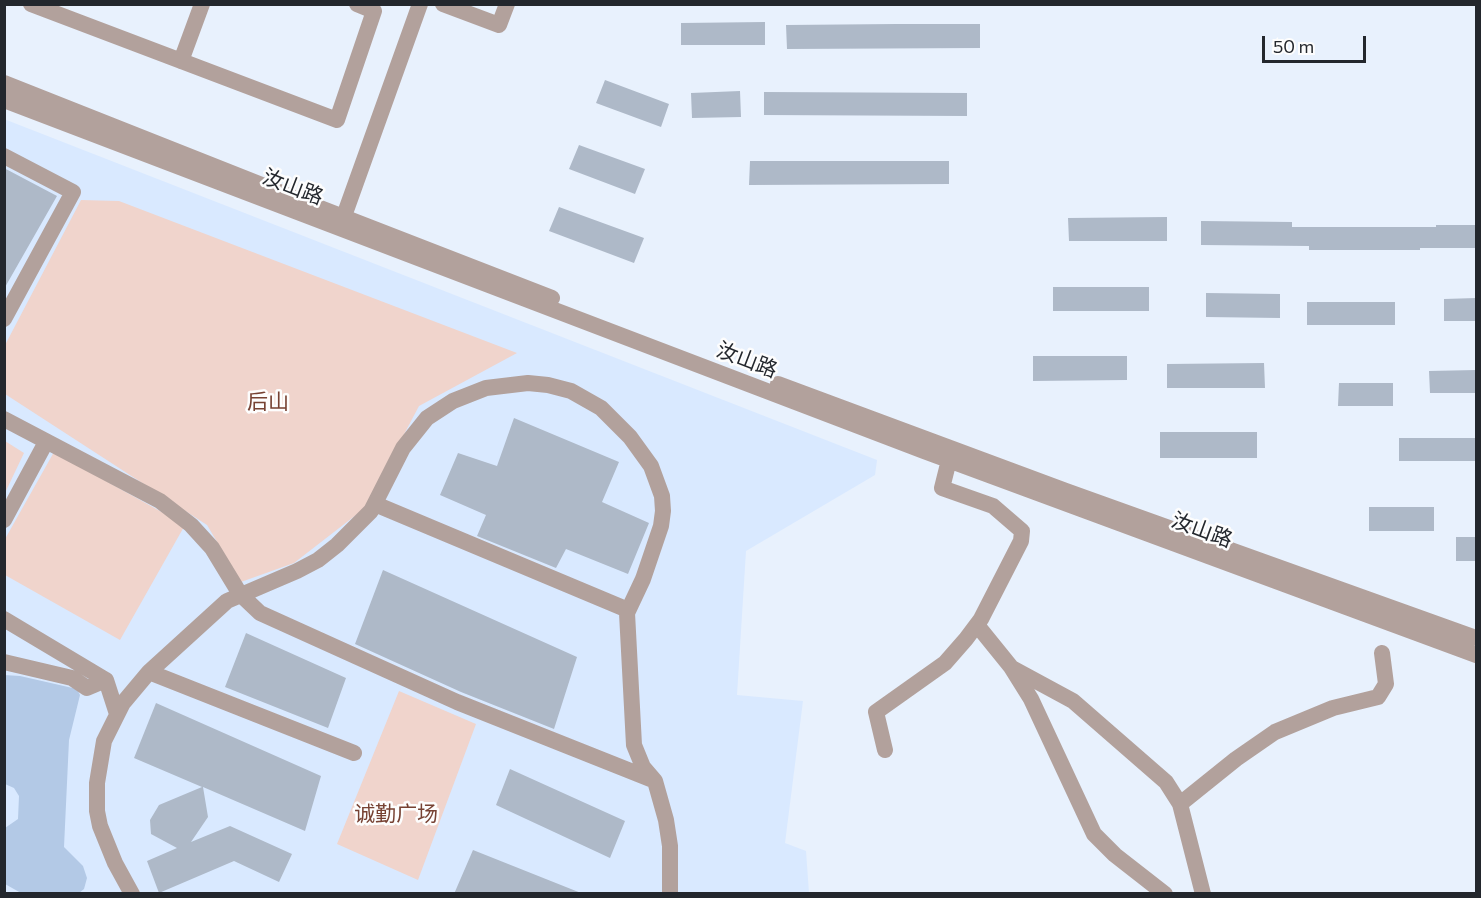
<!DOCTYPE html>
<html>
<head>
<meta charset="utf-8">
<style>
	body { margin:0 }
	#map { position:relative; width:1481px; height:898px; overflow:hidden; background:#e8f1fd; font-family:Commissioner,sans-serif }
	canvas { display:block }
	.frame { position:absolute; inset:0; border:6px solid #23272d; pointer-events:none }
	.scale { position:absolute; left:1262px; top:36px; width:104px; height:27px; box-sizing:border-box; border:3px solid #23272d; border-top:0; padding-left:8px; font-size:18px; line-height:21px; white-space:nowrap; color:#23272d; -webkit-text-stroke:4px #fdfdfd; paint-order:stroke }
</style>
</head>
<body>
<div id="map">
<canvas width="1481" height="898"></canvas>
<div class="frame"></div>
<div class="scale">50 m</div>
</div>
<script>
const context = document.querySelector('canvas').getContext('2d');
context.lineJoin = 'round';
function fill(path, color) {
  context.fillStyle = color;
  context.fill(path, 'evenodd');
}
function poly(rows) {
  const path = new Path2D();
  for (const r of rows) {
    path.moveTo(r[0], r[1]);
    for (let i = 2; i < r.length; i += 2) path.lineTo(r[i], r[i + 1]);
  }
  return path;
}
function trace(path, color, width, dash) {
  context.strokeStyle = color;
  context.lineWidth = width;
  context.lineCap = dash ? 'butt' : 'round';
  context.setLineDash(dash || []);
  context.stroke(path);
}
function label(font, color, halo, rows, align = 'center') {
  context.font = font + ' Commissioner,"Noto Sans SC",sans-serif';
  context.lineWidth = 5;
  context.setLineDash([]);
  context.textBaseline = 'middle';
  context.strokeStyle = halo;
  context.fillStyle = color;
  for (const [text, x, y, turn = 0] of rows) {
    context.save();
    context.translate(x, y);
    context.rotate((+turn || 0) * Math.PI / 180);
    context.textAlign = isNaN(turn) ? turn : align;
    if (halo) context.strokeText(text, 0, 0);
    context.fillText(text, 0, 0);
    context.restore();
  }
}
fill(poly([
	[4,119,877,460,875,475,746,551,737,695,803,701,785,843,806,851,809,893,5,893]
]), '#d9e9ff');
fill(poly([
	[81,200,119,201,517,353,419,406,365,508,294,563,241,582,207,525,5,394,4,347],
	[5,441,24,453,5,493],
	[54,452,185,525,120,640,5,575,5,539],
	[399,691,476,724,418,880,337,844]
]), '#f0d4cc');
fill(poly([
	[4,675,20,676,77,689,80,695,69,740,64,847,83,866,87,878,84,889,79,893,21,893,5,884,5,828,18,819,19,796,14,788,5,784]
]), '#b3c9e6');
fill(poly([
	[765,22,765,45,681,45,681,23],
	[896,24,980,24,980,48,787,49,786,25],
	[605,80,669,104,661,127,596,103],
	[740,91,741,117,692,118,691,93],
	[764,92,967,93,967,116,764,115],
	[579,145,645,169,635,194,569,169],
	[750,161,949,161,949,184,749,185],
	[4,168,57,196,4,289],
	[559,207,644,238,634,263,549,231],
	[1167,217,1167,241,1069,241,1068,218],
	[1201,221,1292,222,1292,227,1436,227,1436,225,1476,225,1476,248,1420,248,1420,250,1309,250,1309,246,1201,245],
	[1053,287,1149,287,1149,311,1053,311],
	[1206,293,1280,294,1280,318,1206,317],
	[1476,298,1476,321,1444,321,1444,299],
	[1307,302,1395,302,1395,325,1307,325],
	[1033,356,1127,356,1127,380,1033,381],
	[1264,363,1265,388,1167,388,1167,364],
	[1476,370,1476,393,1430,393,1429,371],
	[1339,383,1393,383,1393,406,1338,406],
	[514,418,619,462,602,502,649,523,628,574,566,549,556,568,477,536,486,515,440,495,458,453,497,466],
	[1160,432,1257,432,1257,458,1160,458],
	[1399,438,1476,438,1476,461,1399,461],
	[1369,507,1434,507,1434,531,1369,531],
	[1456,537,1476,537,1476,561,1456,561],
	[383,570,577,657,554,729,461,692,355,644],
	[246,633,346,678,328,728,225,687],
	[156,703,321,776,305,831,203,787,208,817,191,842,230,826,292,854,279,882,234,861,159,893,147,861,177,848,151,834,150,820,159,805,202,787,134,758],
	[510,769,625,821,610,858,496,805],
	[473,850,581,893,581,894,454,894]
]), '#aeb9c8');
trace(poly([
	[31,4,337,120,374,11,357,4],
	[443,4,499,25,507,4],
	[181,61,202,4],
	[4,83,302,201,552,298],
	[4,100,924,451,1476,655],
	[4,156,73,192,4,319],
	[344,216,420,4],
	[778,384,1066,491,1476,638],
	[4,419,160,501,191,525,212,548,240,594,260,613,457,702,653,780],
	[375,504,628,610],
	[4,520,46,442],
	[4,619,106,680,117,714],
	[977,625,1011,667,1031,699,1094,834,1115,855,1165,894],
	[4,662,72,678,87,688,106,680],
	[1012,668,1073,701,1166,782,1180,804],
	[149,672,227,601,297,571,318,560,337,545,371,511,403,448,427,418,453,401,486,388,528,383,548,385,571,391,601,408,630,437,651,466,662,496,663,511,661,526,643,579,627,613,634,745,643,767,655,781,666,820,670,846,670,894],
	[885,750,876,712,945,663,966,639,981,619,1021,541,1022,531,993,506,942,488,951,452],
	[132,894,115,863,100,826,97,811,97,783,104,741,123,703,149,672,354,753],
	[1203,894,1180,804,1236,759,1275,732,1333,708,1378,697,1386,684,1382,653]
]), '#b2a19c', 16);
label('21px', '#23272d', '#fdfdfd', [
	["汝山路",293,187,21],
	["汝山路",747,360,21],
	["汝山路",1202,530,20]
]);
label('21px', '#774233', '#fdfdfd', [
	["后山",268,402],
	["诚勤广场",396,814]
]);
</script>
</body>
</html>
